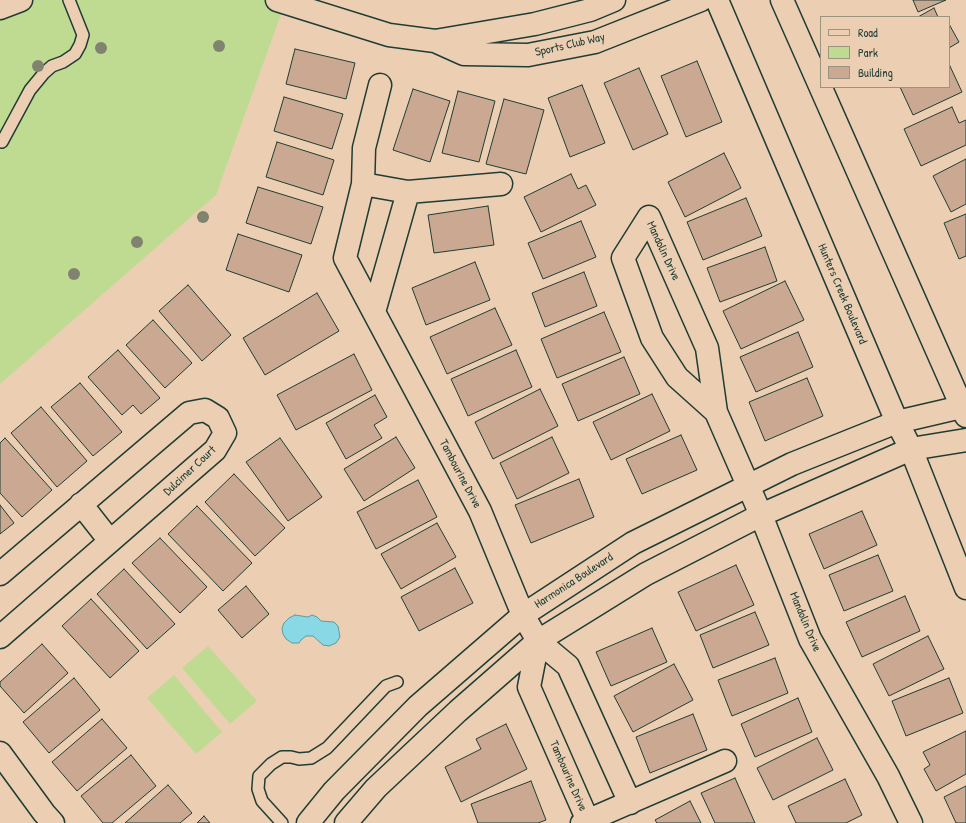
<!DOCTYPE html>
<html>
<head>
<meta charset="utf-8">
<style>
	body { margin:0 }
	#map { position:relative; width:966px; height:823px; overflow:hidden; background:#eccfb3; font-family:"Patrick Hand",sans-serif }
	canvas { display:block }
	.legend { position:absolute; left:820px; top:16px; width:130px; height:72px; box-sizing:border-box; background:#eccfb3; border:1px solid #9a9580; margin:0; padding:5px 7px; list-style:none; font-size:12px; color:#1f3d34 }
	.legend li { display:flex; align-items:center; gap:8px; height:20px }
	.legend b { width:20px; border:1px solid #9a9580 }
</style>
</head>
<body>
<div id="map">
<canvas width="966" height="823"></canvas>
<ul class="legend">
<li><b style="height:5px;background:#eccfb3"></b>Road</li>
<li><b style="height:11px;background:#bfdb92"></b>Park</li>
<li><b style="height:11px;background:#cba892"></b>Building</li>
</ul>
</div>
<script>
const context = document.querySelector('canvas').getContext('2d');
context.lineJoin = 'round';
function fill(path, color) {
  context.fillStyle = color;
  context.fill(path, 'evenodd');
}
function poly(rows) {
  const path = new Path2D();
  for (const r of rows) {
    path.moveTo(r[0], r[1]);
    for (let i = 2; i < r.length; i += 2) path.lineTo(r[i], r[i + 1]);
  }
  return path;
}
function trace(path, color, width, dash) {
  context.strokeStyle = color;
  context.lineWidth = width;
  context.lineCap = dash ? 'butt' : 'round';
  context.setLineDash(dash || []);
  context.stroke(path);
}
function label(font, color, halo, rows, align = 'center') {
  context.font = font + ' "Patrick Hand",sans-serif';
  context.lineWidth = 3.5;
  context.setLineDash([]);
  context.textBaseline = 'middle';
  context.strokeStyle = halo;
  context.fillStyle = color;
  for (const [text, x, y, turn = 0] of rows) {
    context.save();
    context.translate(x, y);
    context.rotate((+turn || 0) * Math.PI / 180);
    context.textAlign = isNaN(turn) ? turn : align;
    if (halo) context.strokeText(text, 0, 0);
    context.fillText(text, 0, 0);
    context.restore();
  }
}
fill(poly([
	[0,0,286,0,216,195,0,384],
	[208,646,257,701,230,724,182,668],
	[174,675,222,732,196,754,147,698]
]), '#bfdb92');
const water = poly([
	[295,615,308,617,312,615,317,617,321,621,334,622,338,626,340,637,336,643,329,646,323,645,313,636,306,636,301,640,299,643,292,643,286,639,283,634,282,628,284,623,289,618,295,615]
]);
fill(water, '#89d8e6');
trace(water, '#5f9a9f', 1);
const building = poly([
	[913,0,946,0,918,12,913,0],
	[934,8,938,17,918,17,934,8],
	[949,24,959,42,949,48,949,24],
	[295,49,355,63,346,99,286,84,295,49],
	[697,61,722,122,686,137,661,76,697,61],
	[949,64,962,92,913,115,900,87,949,87,949,64],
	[639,68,668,134,633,150,604,83,639,68],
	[582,85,605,143,570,157,548,98,582,85],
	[413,89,450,101,430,162,393,150,413,89],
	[458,91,495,101,479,162,442,153,458,91],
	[284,97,343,114,332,149,274,131,284,97],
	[504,99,544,110,526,174,486,164,504,99],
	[952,107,959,123,966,120,966,145,921,166,904,129,952,107],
	[277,142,334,160,323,195,266,177,277,142],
	[724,153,741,188,685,217,668,182,724,153],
	[966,159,966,204,951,212,933,176,966,159],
	[571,174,578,189,586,185,596,205,541,232,524,197,571,174],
	[258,187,323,207,311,244,246,223,258,187],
	[746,198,762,236,703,260,687,222,746,198],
	[488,206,494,245,434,253,428,215,488,206],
	[966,214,966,256,959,259,944,223,966,214],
	[581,221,596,257,543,279,528,243,581,221],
	[238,234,302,255,289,292,226,270,238,234],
	[765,247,777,281,720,302,707,268,765,247],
	[475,262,490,300,426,325,412,288,475,262],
	[584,272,597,306,545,327,532,293,584,272],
	[785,281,804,320,741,349,723,311,785,281],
	[188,285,231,335,202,361,159,311,188,285],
	[317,293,339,331,265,375,243,338,317,293],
	[495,308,512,345,447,374,430,337,495,308],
	[604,312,621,352,557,378,541,339,604,312],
	[153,320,192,363,165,388,126,345,153,320],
	[798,332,813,367,756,392,740,357,798,332],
	[118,350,160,398,141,414,133,405,122,415,88,377,118,350],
	[516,350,532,387,468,416,451,379,516,350],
	[354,354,372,390,296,430,277,395,354,354],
	[624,357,640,394,578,421,562,384,624,357],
	[807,378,823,416,765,441,749,402,807,378],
	[80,383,122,432,93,456,51,407,80,383],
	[540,389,558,426,493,459,475,422,540,389],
	[652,394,670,431,611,460,593,422,652,394],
	[375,395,387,417,374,425,382,438,346,459,326,423,375,395],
	[41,407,87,461,57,487,11,433,41,407],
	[681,435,697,470,642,494,626,459,681,435],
	[396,437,415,468,364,501,344,469,396,437],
	[552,437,569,473,517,499,500,463,552,437],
	[5,438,52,490,22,517,0,493,0,443,5,438],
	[280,438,322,497,288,521,246,462,280,438],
	[234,474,285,528,255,556,205,502,234,474],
	[579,479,594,517,531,543,515,505,579,479],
	[418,480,437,517,376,549,357,512,418,480],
	[0,505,14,523,0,534,0,505],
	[197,506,252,563,223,591,168,534,197,506],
	[862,511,877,545,824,569,809,534,862,511],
	[437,523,456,557,401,589,381,554,437,523],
	[160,538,207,587,180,613,132,563,160,538],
	[878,555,893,591,844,611,829,575,878,555],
	[736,565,754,605,696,631,678,592,736,565],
	[455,568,473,603,419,631,401,597,455,568],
	[124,569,175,624,147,649,97,594,124,569],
	[246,586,269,614,242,638,218,610,246,586],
	[905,596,920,631,862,657,846,622,905,596],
	[91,599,139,651,110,678,62,626,91,599],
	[755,612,769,645,713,668,700,635,755,612],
	[652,628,667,662,611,686,596,652,652,628],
	[928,636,944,669,889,696,873,664,928,636],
	[42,644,68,673,24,713,0,686,0,682,42,644],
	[775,658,788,693,732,716,718,680,775,658],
	[674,664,693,700,633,732,614,696,674,664],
	[74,678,100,710,49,753,23,722,74,678],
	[949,678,963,713,906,736,892,701,949,678],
	[798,698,812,732,755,757,741,724,798,698],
	[693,714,707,750,650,773,636,737,693,714],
	[102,719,127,748,77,791,52,762,102,719],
	[506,724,527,769,461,802,445,767,481,749,476,739,506,724],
	[966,731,966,774,936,791,924,769,930,765,923,752,966,731],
	[817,738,833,770,773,800,757,768,817,738],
	[131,755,156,786,112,823,103,823,81,796,131,755],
	[735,778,755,823,715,823,701,793,735,778],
	[845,779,862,815,846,823,796,823,788,806,845,779],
	[531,781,546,820,538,823,478,823,471,804,531,781],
	[168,785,192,813,180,823,125,823,168,785],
	[966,786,966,823,956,823,944,797,966,786],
	[690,801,701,823,657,823,655,820,690,801],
	[204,816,210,823,197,823,204,816]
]);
fill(building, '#cba892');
trace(building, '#1f3d34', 1);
const lane = poly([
	[2,142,30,90,44,73,52,66,63,62,75,54,80,45,83,35,69,0],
	[282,823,262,801,258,789,259,776,271,764,282,757,291,757,299,759,311,758,327,748,386,686,397,682]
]);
const street = poly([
	[277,0,389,35,435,41,535,24,590,10,614,0],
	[0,8,21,0],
	[435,41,464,54,528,55,595,42,701,0],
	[380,85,364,148,363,184,345,258,480,511,523,615,538,641,568,666,630,803],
	[363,184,408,192,501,184],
	[374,312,408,192],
	[716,412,677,377,652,338,623,258,649,217,707,348,716,412,761,515,810,639,888,776,911,823],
	[81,504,110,541],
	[0,574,189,413,205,410,218,418,225,433,215,450,0,637],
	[538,641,529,687,588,821],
	[0,753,44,813,53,823],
	[308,823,334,791,418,706,523,615,633,543,792,464,897,422,966,406],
	[346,823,376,788,458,711,538,641,646,574,761,515,911,449,966,440],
	[582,823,725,761]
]);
const secondary = poly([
	[717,0,897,422,911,449,966,588],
	[782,0,966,416]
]);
trace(lane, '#1f3d34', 14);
trace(street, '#1f3d34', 25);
trace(secondary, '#1f3d34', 25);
trace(lane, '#eccfb3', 11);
trace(street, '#eccfb3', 22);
trace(secondary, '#eccfb3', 22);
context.fillStyle = '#808370';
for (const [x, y] of [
	[219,46],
	[101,48],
	[38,66],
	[203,217],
	[137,242],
	[74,274]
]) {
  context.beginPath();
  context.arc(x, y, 6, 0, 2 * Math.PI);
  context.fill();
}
label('12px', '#1f3d34', '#eccfb3', [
	["Sports Club Way",570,45,-13],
	["Mandolin Drive",663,251,65],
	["Hunters Creek Boulevard",842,294,67],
	["Dulcimer Court",190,471,-43],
	["Tambourine Drive",460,474,62],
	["Harmonica Boulevard",574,581,-33],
	["Mandolin Drive",805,622,67],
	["Tambourine Drive",568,776,66]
]);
</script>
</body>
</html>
